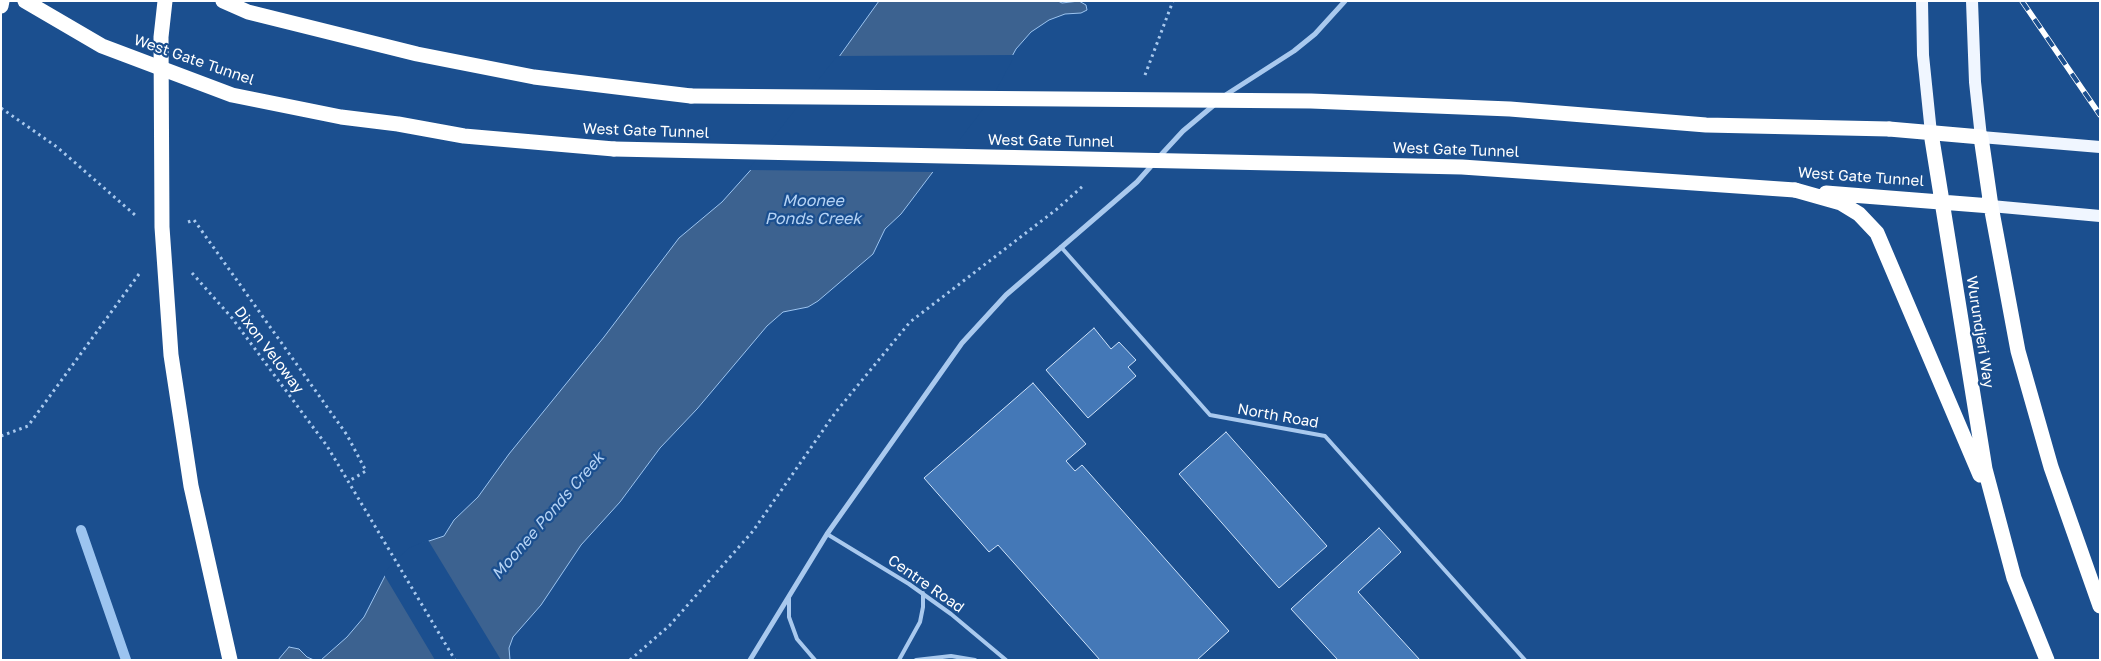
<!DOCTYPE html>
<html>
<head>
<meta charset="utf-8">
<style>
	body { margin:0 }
	#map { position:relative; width:2101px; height:661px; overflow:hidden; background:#1b4f8f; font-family:"Golos Text",sans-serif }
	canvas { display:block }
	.frame { position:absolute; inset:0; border:2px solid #fff; pointer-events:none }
</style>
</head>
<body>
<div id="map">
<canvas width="2101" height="661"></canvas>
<div class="frame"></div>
</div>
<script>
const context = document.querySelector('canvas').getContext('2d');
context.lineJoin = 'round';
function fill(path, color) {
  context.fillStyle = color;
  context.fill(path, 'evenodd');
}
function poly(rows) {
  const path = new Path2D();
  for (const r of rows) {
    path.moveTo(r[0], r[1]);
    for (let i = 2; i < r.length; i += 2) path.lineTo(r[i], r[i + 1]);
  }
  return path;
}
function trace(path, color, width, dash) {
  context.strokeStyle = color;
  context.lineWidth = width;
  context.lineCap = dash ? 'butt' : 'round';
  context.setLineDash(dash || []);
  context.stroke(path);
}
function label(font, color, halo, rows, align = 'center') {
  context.font = font + ' "Golos Text",sans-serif';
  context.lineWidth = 4.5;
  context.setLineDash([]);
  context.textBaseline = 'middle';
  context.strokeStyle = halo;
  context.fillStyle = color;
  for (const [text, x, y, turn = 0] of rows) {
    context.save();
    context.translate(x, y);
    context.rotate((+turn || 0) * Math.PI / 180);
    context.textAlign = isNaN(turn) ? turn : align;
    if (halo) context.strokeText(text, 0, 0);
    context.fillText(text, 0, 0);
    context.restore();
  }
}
const water = poly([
	[879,1,1058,1,1062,3,1079,1,1086,5,1087,10,1081,13,1065,14,1049,20,1031,32,1016,49,991,95,901,214,885,229,873,254,818,301,808,307,783,312,767,326,697,409,660,448,620,502,581,545,541,605,513,637,509,648,510,660,321,660,347,637,364,617,386,574,423,543,444,536,454,520,478,497,509,454,604,337,679,238,722,202,757,163,826,75,879,1],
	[289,647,299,649,307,657,314,660,278,660,289,647]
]);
fill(water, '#3c6290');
trace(water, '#9cc4f0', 1);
fill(poly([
	[1015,55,993,96,935,172,748,170,837,56],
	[428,540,501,660,435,660,383,573,409,548]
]), '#1b4f8f');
trace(poly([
	[81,530,126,660]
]), '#9cc4f0', 10);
const building = poly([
	[1094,328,1111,349,1119,342,1136,360,1128,367,1136,376,1088,418,1046,370,1094,328],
	[1033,383,1086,444,1066,461,1075,471,1082,465,1229,631,1197,660,1100,660,998,545,989,552,924,478,1033,383],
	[1226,432,1327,546,1279,588,1179,474,1226,432],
	[1379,528,1401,552,1358,592,1420,660,1338,660,1291,609,1379,528]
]);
fill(building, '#4478b7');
trace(building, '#cfe3fa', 1);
trace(poly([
	[1145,75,1173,1],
	[188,222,194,220,347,435,366,471,349,481],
	[1,436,28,426,139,274],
	[630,660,670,625,753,531,835,413,910,322,1057,209,1084,185]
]), '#a9c9ee', 3, [2.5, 4]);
trace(poly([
	[1061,247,1210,415,1325,436,1525,660],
	[827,534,909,584,951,614,1006,660],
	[789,598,789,617,797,639,815,660],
	[899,660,920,622,923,607,923,593],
	[916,660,951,656,975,660]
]), '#a9c9ee', 4);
trace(poly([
	[1224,96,1294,51,1315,34,1345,1],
	[1159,157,1183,131,1214,105],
	[750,660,827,534,962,343,1006,295,1137,182,1153,164]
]), '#a9c9ee', 5);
trace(poly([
	[1922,1,1923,55,1931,133],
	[1972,1,1975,82,1981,137,2100,147],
	[1991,206,2100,216]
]), '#f0f6ff', 12);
trace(poly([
	[25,1,102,46,232,95,341,117,398,124,464,136,614,149],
	[223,1,248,12,417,54,534,77,691,96],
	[1,6,2,1],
	[1889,129,1981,137,1991,206,2018,351,2051,467,2100,606],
	[1931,133,1985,469,2014,578,2047,660],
	[1795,190,1841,203,1859,214,1877,233,1980,475],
	[1826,193,1991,206]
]), '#fff', 15);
const rail = poly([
	[2022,1,2100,115]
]);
trace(rail, '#fff', 5.5);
trace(rail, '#1b4f8f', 4, [11]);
trace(poly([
	[1,108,57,147,135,215],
	[192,273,232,318,327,446,455,660]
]), '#a9c9ee', 3, [2.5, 4]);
trace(poly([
	[165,1,161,37,162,227,171,355,191,486,230,660],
	[691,96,1311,101,1510,109,1706,125,1889,129],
	[614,149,1462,167,1795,190]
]), '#fff', 15);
label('15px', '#fff', '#1b4f8f', [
	["West Gate Tunnel",194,60,19],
	["West Gate Tunnel",646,131,2],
	["West Gate Tunnel",1051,141,1],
	["West Gate Tunnel",1456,150,2],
	["West Gate Tunnel",1861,177,4],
	["Wurundjeri Way",1980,332,81],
	["Dixon Veloway",269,350,53],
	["North Road",1278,416,10],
	["Centre Road",926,584,35]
]);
label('italic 16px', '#b5d3f5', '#1b4f8f', [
	["Moonee",813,201],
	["Ponds Creek",813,219],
	["Moonee Ponds Creek",548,516,-49]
]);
</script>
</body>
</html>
